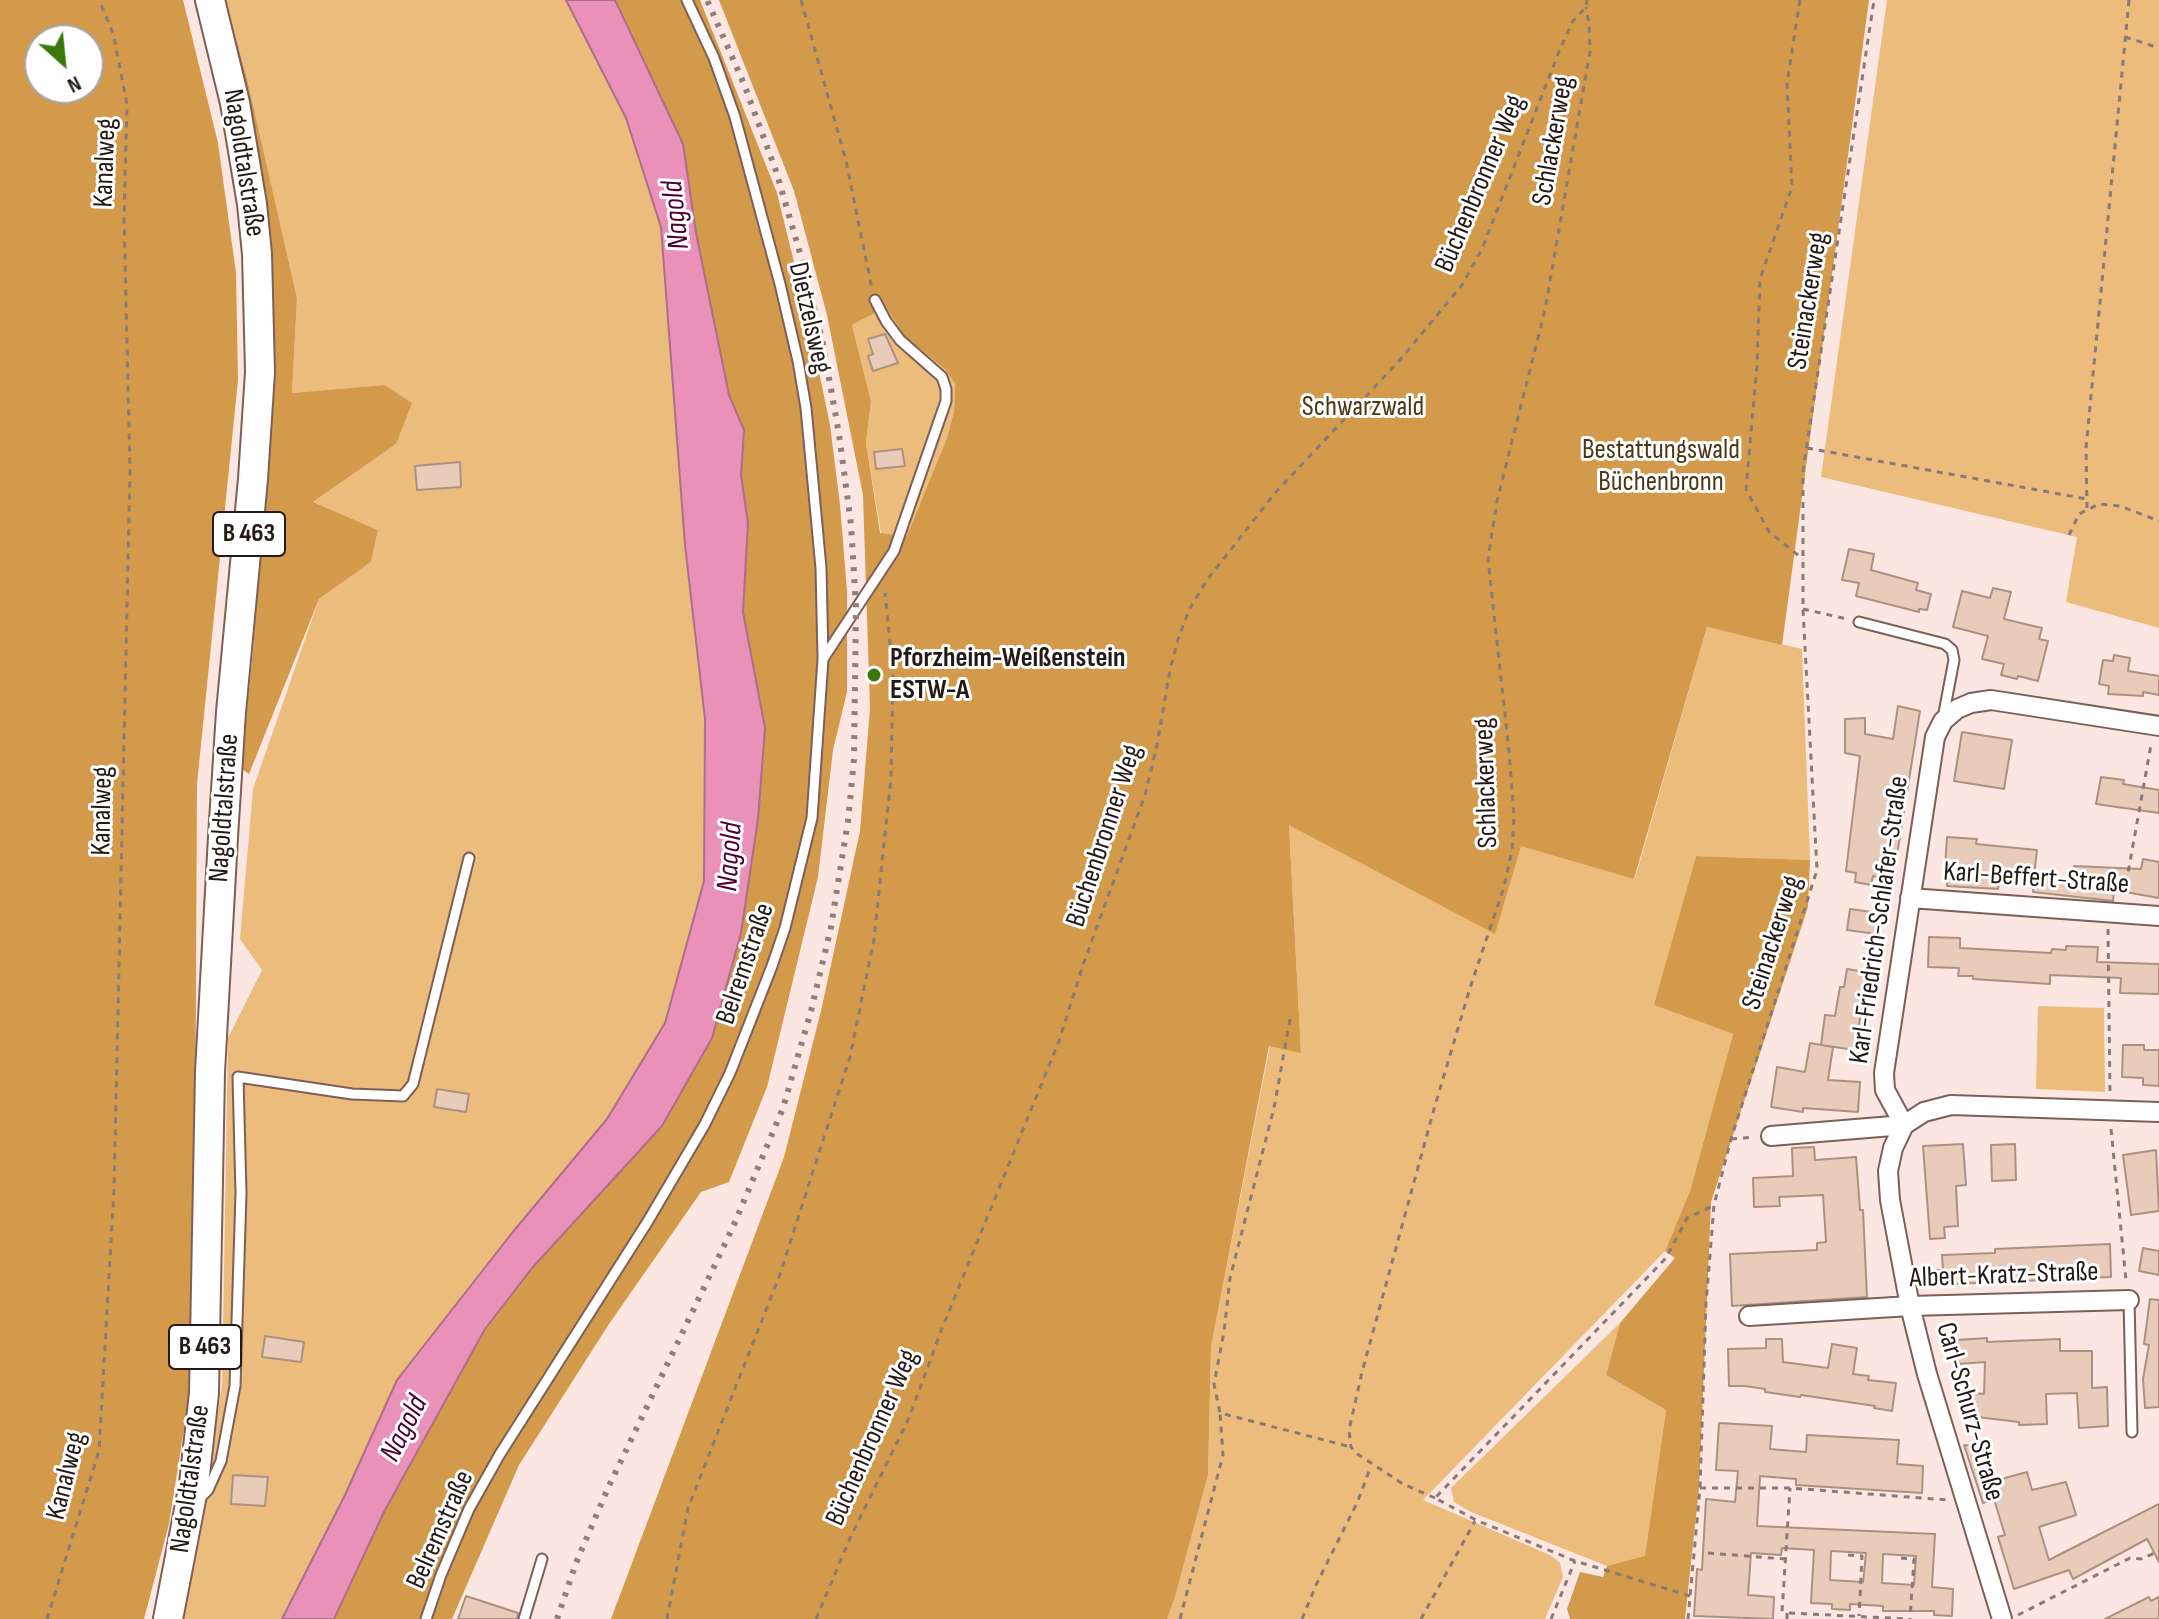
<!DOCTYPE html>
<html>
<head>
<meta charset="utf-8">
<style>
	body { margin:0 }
	#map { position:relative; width:2159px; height:1619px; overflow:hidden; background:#fbe6e1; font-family:"Sofia Sans Condensed",sans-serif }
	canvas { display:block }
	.north { position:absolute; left:24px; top:24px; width:80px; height:80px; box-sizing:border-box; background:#fff; border:2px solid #a8a3a2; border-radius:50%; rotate:153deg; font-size:22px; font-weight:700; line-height:32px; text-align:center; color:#251916 }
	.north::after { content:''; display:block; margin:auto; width:28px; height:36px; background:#3c770e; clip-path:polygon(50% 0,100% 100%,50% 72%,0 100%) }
</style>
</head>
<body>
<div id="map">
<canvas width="2159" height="1619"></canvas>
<div class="north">N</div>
</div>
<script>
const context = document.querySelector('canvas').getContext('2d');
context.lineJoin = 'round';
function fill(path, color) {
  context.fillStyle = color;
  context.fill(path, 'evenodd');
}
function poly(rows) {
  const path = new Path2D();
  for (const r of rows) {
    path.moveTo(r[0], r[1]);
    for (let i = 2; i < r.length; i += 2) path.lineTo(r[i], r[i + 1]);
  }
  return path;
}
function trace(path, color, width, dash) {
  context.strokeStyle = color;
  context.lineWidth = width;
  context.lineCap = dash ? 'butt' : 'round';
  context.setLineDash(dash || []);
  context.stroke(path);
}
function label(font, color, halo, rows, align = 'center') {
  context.font = font + ' "Sofia Sans Condensed",sans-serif';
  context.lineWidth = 6;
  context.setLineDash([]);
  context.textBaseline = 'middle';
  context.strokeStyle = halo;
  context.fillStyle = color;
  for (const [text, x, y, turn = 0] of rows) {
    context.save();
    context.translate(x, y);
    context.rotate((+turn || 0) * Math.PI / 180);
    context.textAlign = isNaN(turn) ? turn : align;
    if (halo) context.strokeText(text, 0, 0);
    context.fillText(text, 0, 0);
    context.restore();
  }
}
fill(poly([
	[225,0,566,0,626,118,661,227,685,545,705,719,704,881,665,1023,607,1119,512,1233,397,1380,345,1495,282,1619,177,1619,199,1543,222,1384,228,1038,262,970,240,939,253,789,319,599,371,562,378,530,313,502,396,444,384,385,292,393,297,298,246,74],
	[1887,0,2159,0,2159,628,2066,602,2077,537,1821,477],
	[886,307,904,336,946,370,955,384,954,411,947,438,908,536,881,534,866,443,871,401,852,325],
	[1707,627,1802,649,1810,860,1696,856,1655,1005,1733,1034,1690,1191,1665,1251,1423,1500,1550,1555,1560,1563,1563,1577,1545,1619,1167,1619,1175,1597,1208,1475,1211,1347,1270,1045,1301,1052,1289,824,1521,845,1635,879],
	[2038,1006,2104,1008,2105,1092,2036,1089],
	[1620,1323,1606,1375,1666,1410,1645,1557,1607,1566,1471,1512,1454,1502,1451,1488]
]), '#ecbc7d');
fill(poly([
	[0,0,183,0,218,143,236,273,238,380,197,784,194,1365,169,1524,144,1619,0,1619],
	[40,40,88,40,88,88,40,88],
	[218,0,225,0,246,74,297,298,292,393,384,385,412,403,396,444,313,502,378,530,371,562,319,599,249,774,241,768,253,651,273,351],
	[615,0,700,0,777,193,808,319,830,425,840,505,847,591,847,692,833,750,818,877,767,1087,729,1182,701,1192,609,1324,519,1465,452,1619,334,1619,385,1510,485,1329,532,1268,662,1126,765,728,743,612,748,523,741,475,744,430,729,395,696,233,683,144],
	[719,0,1869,0,1782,645,1707,627,1634,879,1521,846,1495,934,1289,825,1301,1053,1269,1046,1211,1347,1208,1475,1175,1597,1167,1619,611,1619,784,1157,821,1011,860,831,870,708,863,495,827,315,794,191],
	[886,307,904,336,946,370,955,384,954,411,947,438,907,536,880,533,866,443,871,401,852,325],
	[1696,856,1810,860,1808,907,1711,1202,1699,1488,1685,1619,1570,1619,1567,1609,1580,1572,1603,1577,1607,1566,1645,1556,1666,1410,1606,1375,1620,1323,1675,1258,1665,1251,1690,1191,1733,1034,1654,1005]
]), '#d29a4a');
const water = poly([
	[566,0,615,0,683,144,696,233,729,395,744,430,741,475,748,523,743,612,765,728,758,819,741,933,712,1038,662,1126,532,1268,485,1329,385,1510,334,1619,282,1619,345,1495,397,1380,512,1233,607,1119,665,1023,704,881,705,719,685,545,661,227,626,118,566,0]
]);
fill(water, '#e991b9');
trace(water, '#ae6d88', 2);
const building = poly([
	[885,334,898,363,873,371,868,356,873,354,868,339,885,334],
	[902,449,905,466,876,469,874,452,902,449],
	[460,462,461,487,417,490,415,466,460,462],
	[1849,549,1874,554,1871,570,1918,583,1916,590,1931,594,1927,610,1919,609,1919,612,1856,596,1859,583,1842,580,1849,549],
	[1993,588,2011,592,2004,619,2042,628,2039,639,2048,641,2038,681,2018,676,2017,679,2001,675,2004,664,1982,659,1988,636,1953,627,1962,591,1990,598,1993,588],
	[2114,655,2130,658,2128,671,2159,676,2159,695,2143,692,2143,696,2108,694,2109,686,2099,684,2103,660,2113,661,2114,655],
	[1898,706,1920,711,1893,880,1873,876,1871,885,1855,882,1856,873,1846,871,1860,756,1845,753,1845,719,1865,718,1865,734,1893,739,1898,706],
	[1962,732,2012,740,2004,789,1954,781,1962,732],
	[2101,777,2124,780,2123,784,2159,790,2159,813,2096,804,2101,777],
	[1947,837,1977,839,1976,844,2037,850,2034,876,2073,879,2074,866,2141,869,2143,859,2159,862,2159,898,2114,890,2113,901,2033,892,2034,880,2034,885,1999,882,1998,889,1947,886,1948,868,1945,867,1947,837],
	[1850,909,1879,913,1876,934,1847,930,1850,909],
	[1929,937,1960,938,1960,948,2051,953,2052,949,2066,950,2066,946,2098,947,2097,962,2159,964,2159,994,2120,993,2121,978,2050,975,2050,984,1973,979,1973,976,1958,976,1959,968,1928,967,1929,937],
	[1847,969,1879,974,1876,995,1864,993,1855,1050,1821,1045,1825,1015,1835,1016,1840,987,1844,987,1847,969],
	[1810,1043,1833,1047,1828,1080,1860,1082,1858,1112,1803,1108,1803,1112,1771,1107,1777,1067,1805,1072,1810,1043],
	[2123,1045,2144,1045,2144,1050,2159,1050,2159,1086,2143,1085,2143,1078,2122,1077,2123,1045],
	[437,1089,469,1094,466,1112,434,1107,437,1089],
	[1963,1144,1966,1185,1956,1186,1958,1226,1944,1227,1945,1238,1930,1239,1923,1146,1963,1144],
	[2015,1144,2016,1180,1992,1181,1991,1145,2015,1144],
	[1814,1147,1815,1160,1856,1157,1860,1210,1863,1210,1867,1297,1732,1306,1730,1254,1817,1250,1817,1243,1826,1242,1823,1195,1779,1197,1780,1206,1754,1207,1753,1178,1793,1176,1792,1148,1814,1147],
	[2156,1150,2159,1211,2131,1215,2123,1155,2156,1150],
	[2110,1244,2111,1277,1931,1285,1931,1270,1943,1270,1942,1255,1995,1253,1995,1249,2110,1244],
	[2143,1248,2159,1251,2159,1275,2139,1271,2143,1248],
	[2150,1299,2159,1300,2159,1407,2145,1408,2143,1379,2149,1345,2144,1344,2150,1299],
	[265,1336,304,1342,301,1362,262,1357,265,1336],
	[1987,1338,1987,1342,2060,1339,2060,1351,2092,1351,2092,1388,2107,1387,2108,1426,2079,1428,2077,1393,2046,1394,2047,1424,2019,1425,2019,1422,1969,1416,1970,1407,1964,1407,1966,1392,1984,1394,1985,1362,1958,1364,1956,1340,1987,1338],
	[1766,1339,1782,1339,1783,1362,1828,1368,1832,1344,1857,1348,1853,1374,1869,1376,1868,1380,1896,1383,1892,1411,1874,1408,1875,1406,1801,1395,1800,1397,1765,1392,1765,1389,1745,1386,1729,1386,1728,1349,1766,1348,1766,1339],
	[1719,1423,1772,1426,1770,1449,1806,1452,1807,1435,1899,1440,1897,1464,1923,1466,1922,1493,1796,1485,1796,1479,1760,1476,1757,1526,1935,1534,1932,1587,1953,1589,1952,1616,1934,1615,1934,1611,1883,1611,1883,1606,1850,1604,1850,1610,1832,1609,1832,1604,1811,1603,1814,1550,1782,1548,1781,1555,1751,1553,1748,1595,1774,1597,1773,1619,1694,1616,1697,1569,1702,1570,1706,1499,1735,1502,1738,1471,1716,1470,1719,1423],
	[1831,1551,1866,1553,1863,1582,1830,1580,1831,1551],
	[1883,1554,1916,1556,1914,1585,1882,1583,1883,1554],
	[1964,1445,1984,1447,1994,1481,2027,1472,2032,1490,2066,1482,2076,1515,2039,1527,2049,1560,2159,1504,2159,1562,2147,1539,2073,1579,2069,1570,2014,1589,1998,1537,2005,1535,1994,1499,1983,1503,1964,1445],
	[233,1475,268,1477,265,1506,231,1504,233,1475],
	[466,1596,518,1613,517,1619,458,1619,466,1596],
	[2149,1597,2151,1601,2159,1597,2159,1619,2105,1619,2149,1597]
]);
fill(building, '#e8cbb9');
trace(building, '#ac9181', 2);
const service = poly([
	[687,0,714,58,735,117,780,284,798,361,806,408,821,568,823,657],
	[1859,622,1945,644,1952,650,1954,660,1943,718],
	[2129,1300,2132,1432],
	[200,1498,208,1490,221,1461,235,1386,241,1193,238,1077,352,1094,403,1096,413,1084,469,858],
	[426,1619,441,1575,469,1509,500,1454,648,1221,705,1124,730,1073,772,966,785,928,812,818,823,659,894,551,946,401,946,389,942,377,900,340,886,321,875,300],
	[524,1619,542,1559]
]);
const minor = poly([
	[1910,898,2159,916],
	[1771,1136,1904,1125,1924,1112,1951,1105,2159,1112],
	[1749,1316,1910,1306,2129,1300],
	[2002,1619,1927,1374,1910,1306,1890,1200,1888,1171,1893,1148,1904,1125,1885,1090,1884,1073,1935,737,1943,721,1957,709,1971,703,1991,700,2159,726]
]);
const primary = poly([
	[168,1619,194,1484,204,1393,210,1072,223,837,231,712,253,479,260,372,257,254,252,204,235,103,210,0]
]);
trace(service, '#7d5f58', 13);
trace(minor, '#7d5f58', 22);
trace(primary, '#7d5f58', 32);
trace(poly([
	[801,0,846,161,872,289],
	[1800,0,1787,83,1792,187,1760,279,1757,365,1746,489,1769,532,1803,559],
	[2125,37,2159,48],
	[1807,448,2087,499],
	[2087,508,2086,448,2129,0],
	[2069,535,2079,514,2099,504,2120,506,2159,521],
	[1803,609,1847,619],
	[2124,895,2151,745],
	[2108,929,2110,1093],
	[1290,1019,1274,1108,1230,1278,1224,1332,1214,1384,1220,1413,1351,1447],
	[2111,1129,2126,1280],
	[1731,1139,1755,1137],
	[1700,1488,1790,1488,1948,1500],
	[1435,1498,1403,1484,1356,1453,1351,1447,1349,1430,1362,1372,1434,1109,1470,988,1504,887,1512,850,1514,817,1509,751,1488,559,1497,501,1545,310,1590,51,1589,24,1586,7],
	[1708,1553,1785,1559],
	[1848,1555,1862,1556,1859,1616],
	[1901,1558,1914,1559,1910,1619],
	[1690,1596,1575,1561,1476,1520,1435,1498,1666,1258,1687,1218,1713,1206],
	[1789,1613,1909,1619],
	[2018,1615,2130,1558,2141,1559,2159,1551],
	[47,1619,99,1451,114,1190,130,471,124,217,127,104,113,33,99,0],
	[667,1619,688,1508,779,1277,850,1057,874,939,891,778,893,672,885,593],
	[816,1619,851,1536,909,1418,941,1331,1059,1041,1083,965,1145,795,1157,745,1170,670,1178,639,1189,610,1207,580,1275,493,1400,360,1462,285,1482,249,1560,49,1573,21,1586,7,1587,0],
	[1180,1619,1223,1455,1220,1413],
	[1302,1619,1316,1585,1357,1503,1371,1466],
	[1421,1619,1475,1521],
	[1551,1619,1575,1561],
	[1688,1619,1700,1488,1706,1304,1714,1205,1731,1139,1817,870,1803,609,1803,471,1874,0],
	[1787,1619,1787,1613,1782,1612,1790,1488]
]), '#8a7a76', 3, [6, 6]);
trace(service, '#fff', 9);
trace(minor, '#fff', 18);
trace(primary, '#fff', 28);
trace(poly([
	[557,1619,576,1563,608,1488,733,1227,783,1108,811,1011,831,927,848,821,854,759,856,607,851,524,839,434,822,339,800,253,776,171,744,84,707,0]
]), '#8f7e7a', 6, [4, 8]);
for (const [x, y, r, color] of [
	[874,675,8,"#3c770e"]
]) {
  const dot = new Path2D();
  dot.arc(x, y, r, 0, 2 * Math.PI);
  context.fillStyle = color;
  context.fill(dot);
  trace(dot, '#fff', 3);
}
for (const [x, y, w] of [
	[249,534,72],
	[205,1347,72]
]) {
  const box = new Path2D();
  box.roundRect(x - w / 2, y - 22, w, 44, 6);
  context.fillStyle = '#fff';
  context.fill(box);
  trace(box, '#251916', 2);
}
label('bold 26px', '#251916', null, [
	["B 463",249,534],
	["B 463",205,1347]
]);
label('28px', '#251916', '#fff', [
	["Schlackerweg",1554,141,-80],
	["Kanalweg",106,163,-88],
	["Nagoldtalstraße",243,163,81],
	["Büchenbronner Weg",1481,184,-67],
	["Steinackerweg",1809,301,-81],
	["Dietzelsweg",809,318,77],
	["Schlackerweg",1487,783,-92],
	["Nagoldtalstraße",225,808,-86],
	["Kanalweg",103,811,-89],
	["Büchenbronner Weg",1105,836,-72],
	["Karl-Beffert-Straße",2036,879,4],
	["Karl-Friedrich-Schlafer-Straße",1880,920,-82],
	["Steinackerweg",1773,943,-72],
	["Belremstraße",746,964,-71],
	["Albert-Kratz-Straße",2004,1276,-2],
	["Carl-Schurz-Straße",1969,1412,74],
	["Büchenbronner Weg",873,1438,-66],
	["Kanalweg",67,1476,-76],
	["Nagoldtalstraße",191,1479,-82],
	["Belremstraße",441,1530,-66]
]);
label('28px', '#4e3715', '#fff', [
	["Schwarzwald",1363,408],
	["Bestattungswald",1661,451],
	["Büchenbronn",1661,483]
]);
label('bold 28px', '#251916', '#fff', [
	["Pforzheim-Weißenstein",890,659],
	["ESTW-A",890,691]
], 'left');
label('italic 30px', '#500030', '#fff', [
	["Nagold",677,215,-96],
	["Nagold",731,857,-86],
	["Nagold",405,1429,-63]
]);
</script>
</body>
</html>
